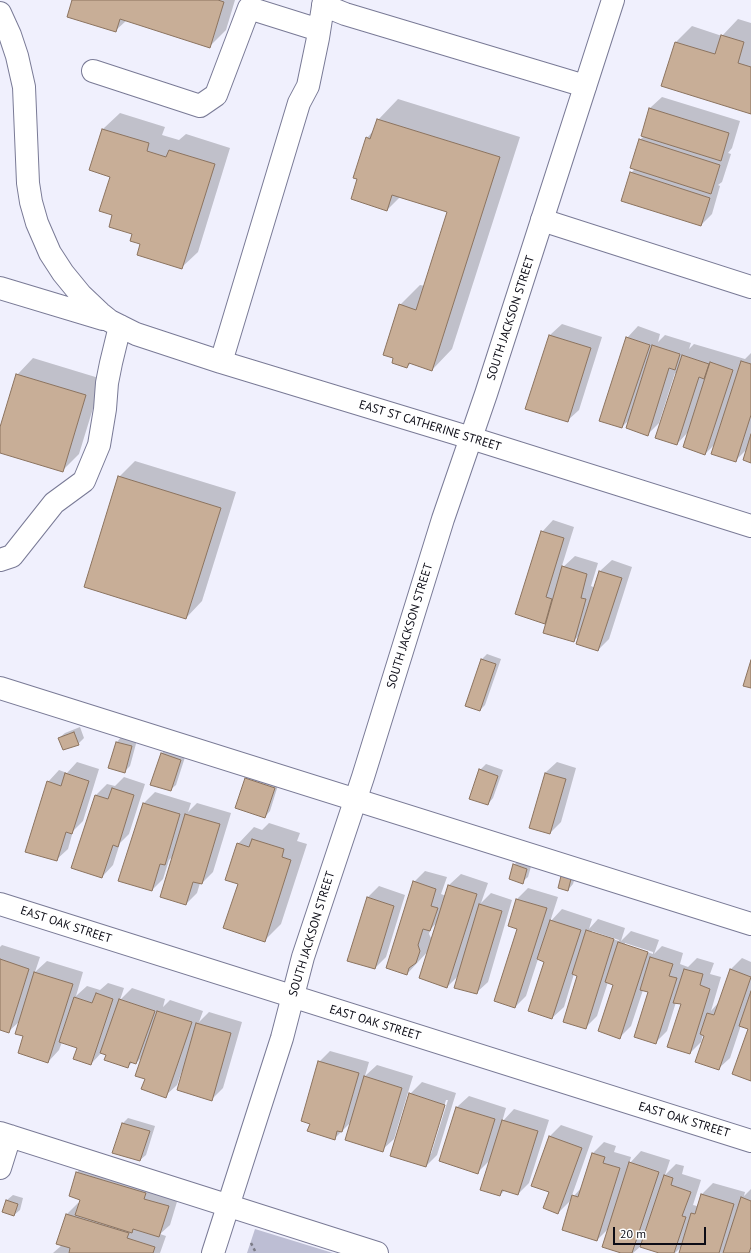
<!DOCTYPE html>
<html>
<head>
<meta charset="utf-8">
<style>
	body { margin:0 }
	#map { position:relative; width:751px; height:1253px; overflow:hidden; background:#f0f0fd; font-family:"PT Sans",sans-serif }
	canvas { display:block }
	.scale { position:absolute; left:613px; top:1227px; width:93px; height:18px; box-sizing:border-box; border:2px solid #0c0c16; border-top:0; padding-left:5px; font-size:12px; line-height:14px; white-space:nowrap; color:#0c0c16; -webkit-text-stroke:3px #fff; paint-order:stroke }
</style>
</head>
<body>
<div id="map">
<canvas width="751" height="1253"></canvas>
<div class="scale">20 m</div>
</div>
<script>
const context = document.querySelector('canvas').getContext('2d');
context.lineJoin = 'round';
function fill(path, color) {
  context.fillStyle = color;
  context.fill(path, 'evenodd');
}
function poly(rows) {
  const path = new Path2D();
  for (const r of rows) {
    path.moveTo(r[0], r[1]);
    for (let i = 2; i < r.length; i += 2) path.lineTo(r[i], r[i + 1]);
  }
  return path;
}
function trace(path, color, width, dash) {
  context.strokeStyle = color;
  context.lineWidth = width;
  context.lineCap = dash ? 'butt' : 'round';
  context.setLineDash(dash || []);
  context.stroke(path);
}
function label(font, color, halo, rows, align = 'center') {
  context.font = font + ' "PT Sans",sans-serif';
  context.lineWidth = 3.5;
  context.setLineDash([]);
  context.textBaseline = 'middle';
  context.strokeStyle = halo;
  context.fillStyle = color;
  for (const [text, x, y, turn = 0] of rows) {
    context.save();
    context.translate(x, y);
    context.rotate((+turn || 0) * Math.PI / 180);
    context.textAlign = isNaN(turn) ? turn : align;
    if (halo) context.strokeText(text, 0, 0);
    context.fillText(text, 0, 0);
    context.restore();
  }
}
fill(poly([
	[255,1229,333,1253,247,1253]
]), '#bdbed4');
fill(poly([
	[73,0,235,0,226,30,209,47,127,20,115,31],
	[738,19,751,23,751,113,675,43,692,26,722,36],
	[662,97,740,121,732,148,728,153,731,154,722,182,718,185,720,186,712,214,701,225,631,173,635,169,640,140,644,136,642,135,650,108],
	[398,99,520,137,452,349,432,370,411,363,407,367,400,305,420,285,425,286,448,212,400,197,387,210,358,178,367,138,374,130,378,120],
	[120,113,165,127,162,135,179,140,186,134,230,148,198,252,181,268,142,244,113,215,111,176,90,170,103,129],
	[562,324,602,337,579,410,567,421,526,408,550,335],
	[638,326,660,334,658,342,665,335,691,343,689,349,694,344,745,359,751,353,751,462,748,448,735,461,716,443,705,454,688,432,677,444,677,374,675,373,659,423,647,435,630,419,622,427,627,338],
	[33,358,102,379,79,454,63,470,0,452,0,431,17,375],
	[135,461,236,492,202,601,186,618,119,477],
	[553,520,574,527,561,569,575,556,598,563,591,586,595,588,600,571,612,560,632,567,609,639,598,650,580,634,574,641,548,619,545,623,542,532],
	[487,654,501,659,485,705,480,710,482,659],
	[80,727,84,738,78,744,59,738,65,733],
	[122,736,137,740,130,766,124,772,109,768,117,742],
	[167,748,186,754,176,785,170,790,161,754],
	[77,762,99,769,83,821,73,831,68,849,56,860,48,782,59,770,67,773],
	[557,762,576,768,561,822,550,833,545,773],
	[486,764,503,770,493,798,488,804,480,770],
	[251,773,279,782,270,811,265,817,246,779],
	[124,777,145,784,129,834,120,843,113,865,102,877,72,867,96,795,107,784,115,786],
	[155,792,191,803,188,812,197,803,231,813,213,872,202,883,200,883,197,893,186,904,174,855,169,860,163,879,152,890,119,881,144,803],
	[269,823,300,833,297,841,307,844,281,924,265,940,239,883,238,844,254,827,262,830],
	[520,859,532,863,528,877,522,882,514,865],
	[425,871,447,877,441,894,446,896,449,885,461,874,488,883,481,903,491,893,512,900,488,982,476,993,459,975,447,987,429,950,407,974,414,882],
	[437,922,432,940,429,934,430,930],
	[568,871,576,874,573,884,568,890,562,877],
	[379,886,405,895,386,957,375,968,368,897],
	[528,888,558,897,550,922,562,909,592,919,589,929,598,919,625,928,621,941,631,931,659,940,654,954,662,946,683,953,680,964,688,967,697,958,714,963,710,974,721,977,711,1011,719,1002,730,970,742,958,751,962,751,1080,749,1028,741,1025,730,1058,718,1069,706,1035,703,1034,701,1042,690,1053,682,1004,676,1002,667,1031,655,1043,649,992,643,990,631,1026,620,1037,614,984,608,982,597,1016,585,1028,579,975,574,974,564,1007,552,1018,545,961,538,959,526,996,515,1007,518,928,509,925,517,899],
	[592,931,619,940,619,941,592,933],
	[625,943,653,952,653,954,625,945],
	[2,945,40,957,35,972,47,961,83,972,76,996,87,986,100,990,108,983,124,988,120,1000,132,988,165,999,163,1007,170,1000,203,1011,199,1022,209,1012,242,1022,223,1088,212,1099,182,1071,177,1085,165,1096,146,1078,143,1056,136,1063,133,1062,127,1067,102,1052,91,1064,78,1047,62,1042,59,1050,48,1062,24,1036,21,1020,8,1032,0,1029,0,947],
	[330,1051,369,1062,365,1076,377,1065,413,1076,394,1139,382,1150,352,1121,335,1138,311,1123,319,1062],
	[422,1082,456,1093,437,1155,426,1166,410,1094],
	[446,1100,448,1100,431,1154,429,1154],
	[469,1096,506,1108,502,1122,514,1109,549,1120,529,1183,518,1194,505,1190,500,1195,491,1159,478,1172,440,1160,457,1107],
	[128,1118,155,1126,146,1155,140,1160,123,1123],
	[561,1125,593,1136,570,1201,558,1213,550,1191,533,1185,550,1136],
	[604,1142,616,1146,614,1152,631,1157,629,1164,641,1151,670,1160,665,1175,676,1164,684,1166,682,1174,701,1180,693,1205,697,1206,702,1194,713,1183,745,1192,744,1196,751,1189,751,1253,680,1253,682,1246,675,1253,663,1253,641,1246,633,1253,624,1253,609,1228,597,1240,573,1197,582,1187,593,1153],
	[89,1161,179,1195,170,1225,160,1234,166,1236,160,1253,53,1253,62,1245,58,1244,67,1214,78,1203,80,1203,81,1199,70,1196,77,1172],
	[13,1195,23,1198,20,1210,14,1215,7,1200]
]), '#0003');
const building = poly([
	[72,0,218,0,224,2,210,48,120,19,116,32,67,17,72,0],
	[721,35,744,42,738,63,751,67,751,114,661,86,675,42,715,54,721,35],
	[649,108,729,133,721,161,641,136,649,108],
	[377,119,500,157,432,371,409,363,407,368,392,363,393,358,383,355,399,304,416,310,447,212,392,195,387,211,351,199,357,179,353,178,366,137,370,139,377,119],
	[102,129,149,143,147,151,166,157,169,150,215,164,182,269,137,255,140,244,130,241,132,234,109,227,112,215,99,211,110,177,89,170,102,129],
	[639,139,720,165,711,194,630,168,639,139],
	[630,172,710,198,701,226,621,201,630,172],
	[549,335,591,348,568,422,525,409,549,335],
	[626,337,650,345,622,428,599,421,626,337],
	[652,345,680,354,675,370,669,368,648,436,626,428,652,345],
	[682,355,709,364,704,379,699,377,677,445,655,438,682,355],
	[741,361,751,364,751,415,736,462,711,454,741,361],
	[710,362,733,370,705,455,683,447,710,362],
	[16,374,86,395,63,472,0,453,0,427,16,374],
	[751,434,751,463,743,460,751,434],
	[118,476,221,508,186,619,84,587,118,476],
	[541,531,564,538,546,597,552,599,545,624,515,614,541,531],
	[562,566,587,574,581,598,586,599,574,642,543,633,562,566],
	[599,571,622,578,598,651,576,644,599,571],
	[481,659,496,664,480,711,465,706,481,659],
	[751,660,751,688,743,686,751,660],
	[74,732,79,745,63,750,58,738,74,732],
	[116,742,132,746,125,773,108,768,116,742],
	[161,753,181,760,171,791,150,785,161,753],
	[479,769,498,776,488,805,469,799,479,769],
	[65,773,89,781,72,834,66,832,57,861,25,852,47,781,61,786,65,773],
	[545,773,566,779,550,834,529,828,545,773],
	[245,778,275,788,265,818,235,808,245,778],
	[112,788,134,795,118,847,113,845,102,878,71,868,95,795,108,799,112,788],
	[143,803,180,814,165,865,160,864,152,891,118,881,143,803],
	[185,814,220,824,202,884,193,882,186,905,160,897,185,814],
	[252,839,284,849,282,857,291,860,265,942,223,928,238,884,225,880,237,843,249,847,252,839],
	[513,864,527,869,523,884,509,879,513,864],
	[561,876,571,879,568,891,558,888,561,876],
	[413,881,436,889,431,906,438,908,430,931,423,929,418,945,420,951,416,963,409,968,407,975,386,968,413,881],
	[448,885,477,894,447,988,419,978,448,885],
	[367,897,394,906,375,969,347,961,367,897],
	[516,899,547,908,515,1008,494,1001,517,929,508,926,516,899],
	[479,904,502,911,477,994,454,988,479,904],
	[550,920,581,930,552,1019,528,1011,544,962,537,959,550,920],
	[586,930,614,939,586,1029,563,1022,577,976,572,974,586,930],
	[618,942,648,952,620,1039,598,1031,613,985,605,982,618,942],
	[650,957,673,964,669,976,677,978,656,1044,634,1037,648,992,640,990,650,957],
	[0,959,29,969,9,1033,0,1030,0,959],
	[684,969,703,974,700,985,710,989,690,1054,667,1047,681,1004,673,1003,684,969],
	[730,969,751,977,719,1070,695,1062,704,1036,700,1034,707,1013,714,1015,730,969],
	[34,972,73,984,48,1063,18,1053,23,1036,15,1034,34,972],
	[751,991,751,1081,732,1074,748,1029,739,1026,751,991],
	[96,993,113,999,91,1065,73,1059,77,1048,59,1042,74,997,92,1003,96,993],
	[119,999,155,1011,136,1064,130,1062,128,1068,104,1060,106,1055,100,1053,119,999],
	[157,1011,192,1022,166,1098,141,1089,145,1079,135,1076,157,1011],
	[196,1023,231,1033,212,1101,177,1090,196,1023],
	[318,1061,359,1073,342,1132,337,1131,335,1140,307,1131,310,1124,301,1121,318,1061],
	[364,1076,402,1088,383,1152,345,1140,364,1076],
	[409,1093,445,1105,426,1167,390,1156,409,1093],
	[456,1107,495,1119,478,1174,439,1161,456,1107],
	[502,1120,538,1131,518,1195,502,1190,500,1196,480,1190,502,1120],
	[122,1123,150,1131,140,1161,112,1153,122,1123],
	[549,1136,582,1148,558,1214,543,1208,549,1192,531,1186,549,1136],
	[592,1153,605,1157,603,1163,620,1168,597,1241,562,1230,572,1195,578,1197,592,1153],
	[629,1162,659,1172,632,1253,621,1253,602,1247,629,1162],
	[76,1172,146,1193,144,1199,169,1206,159,1237,133,1229,132,1233,75,1215,80,1200,69,1196,76,1172],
	[664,1175,673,1178,671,1185,691,1192,682,1216,686,1217,674,1253,659,1253,640,1247,664,1175],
	[701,1194,734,1204,719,1253,679,1253,691,1213,695,1214,701,1194],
	[741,1197,751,1201,751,1247,749,1253,723,1253,741,1197],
	[6,1200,18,1204,14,1216,2,1212,6,1200],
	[66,1214,129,1233,127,1238,155,1247,153,1253,69,1253,70,1248,56,1244,66,1214]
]);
fill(building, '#c8ae97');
trace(building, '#8b735f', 1);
const minor = poly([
	[323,5,345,14,585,86],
	[0,13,10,35,17,56,24,87,28,183,31,202,37,223,50,253,63,273,81,295,100,313,110,321,136,334,221,362,471,438,751,526],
	[93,71,200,106,216,95,249,8,319,30],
	[542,220,751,287],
	[0,288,103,319],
	[221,362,299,103,308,86,318,38,324,0],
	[0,560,12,556,54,503,84,481,99,445,105,409,107,383,111,363,120,326],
	[0,688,751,924],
	[0,1133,377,1253],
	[0,1168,10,1136]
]);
const major = poly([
	[0,904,751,1141],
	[213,1253,282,1038,303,957,363,777,443,519,486,394,613,0]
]);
trace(minor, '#797a96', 24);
trace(major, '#797a96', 24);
trace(poly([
	[251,1243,256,1253]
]), '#7b7b86', 2.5, [3, 3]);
trace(minor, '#fff', 22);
trace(major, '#fff', 22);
label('12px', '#0c0c16', '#fff', [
	["SOUTH JACKSON STREET",511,318,-72],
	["EAST ST CATHERINE STREET",430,426,17],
	["SOUTH JACKSON STREET",410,626,-73],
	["EAST OAK STREET",66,925,18],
	["SOUTH JACKSON STREET",312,934,-73],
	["EAST OAK STREET",375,1023,17],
	["EAST OAK STREET",684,1120,17]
]);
</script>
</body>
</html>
